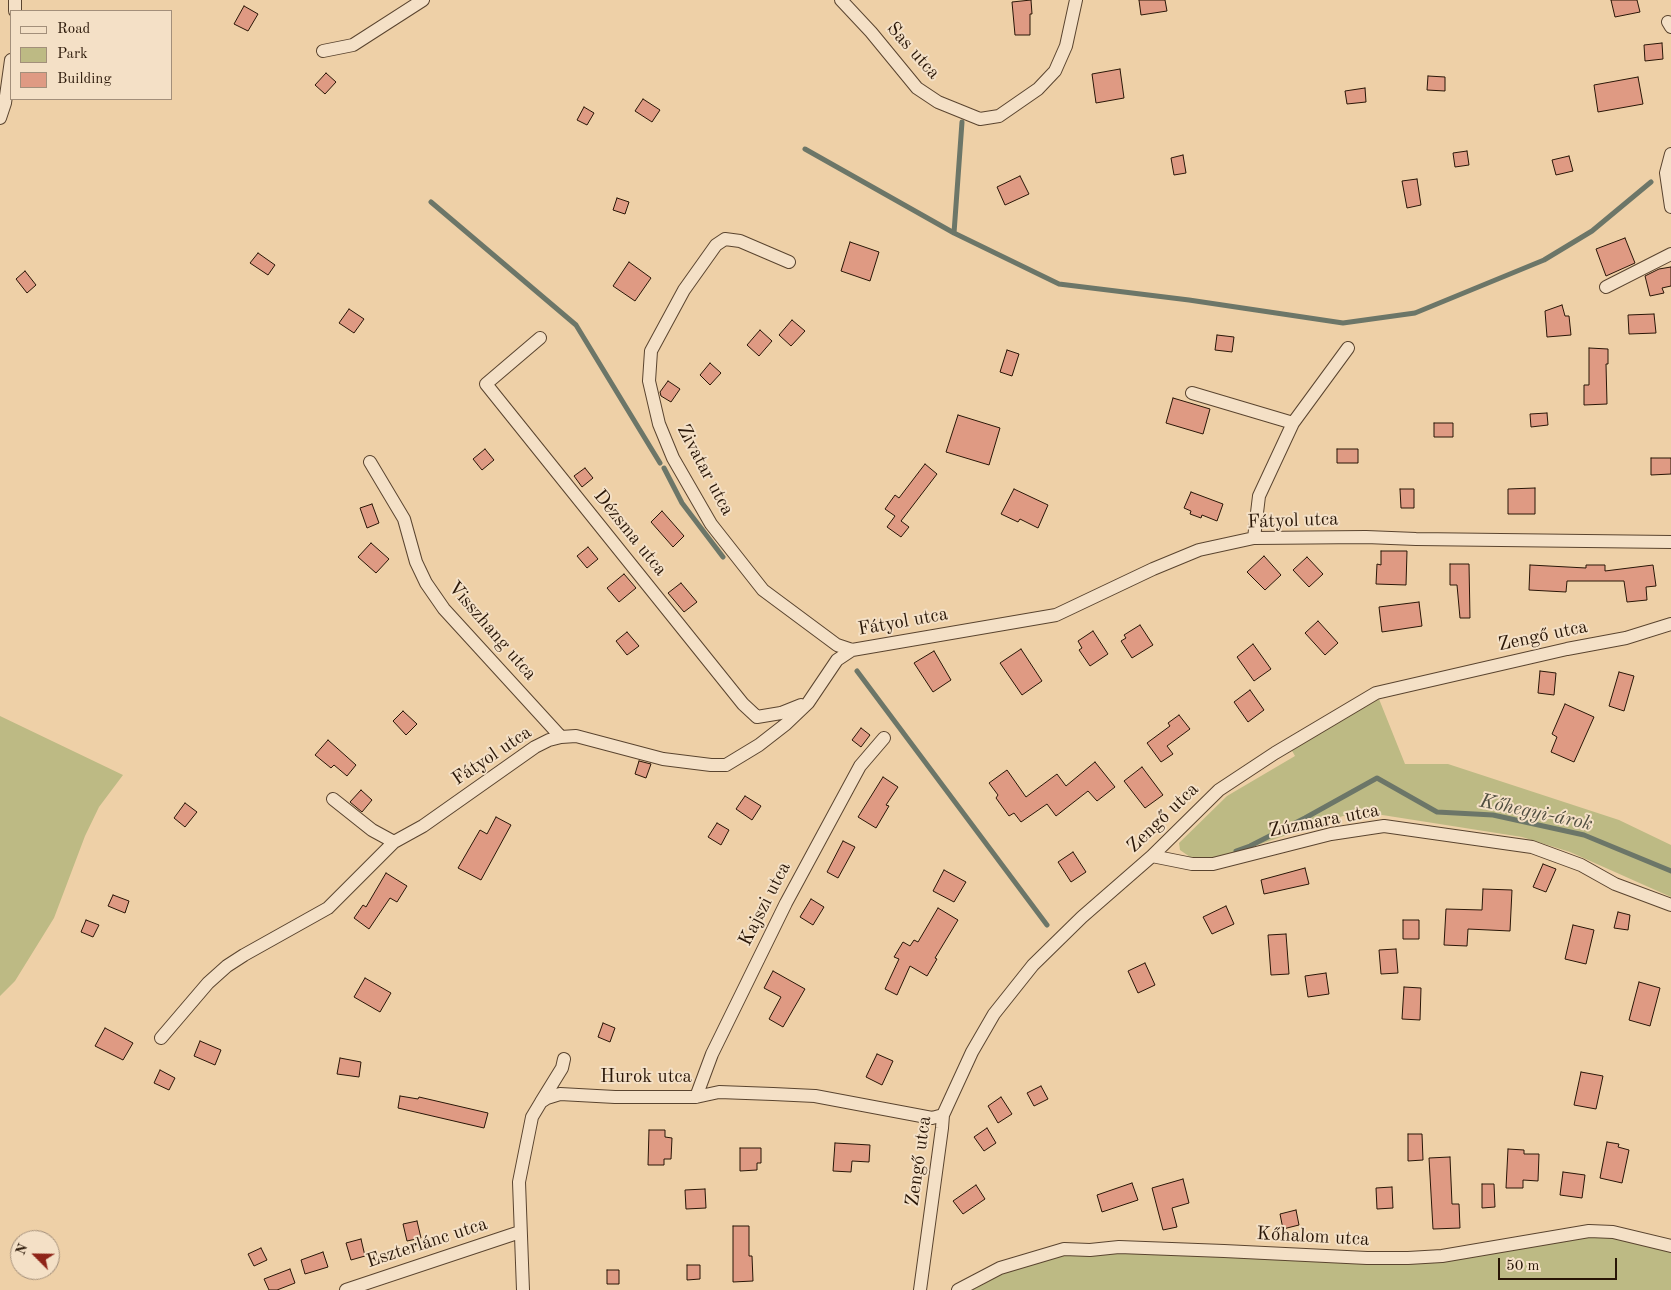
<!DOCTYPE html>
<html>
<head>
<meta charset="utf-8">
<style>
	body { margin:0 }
	#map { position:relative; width:1671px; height:1290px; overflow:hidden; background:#eed0a7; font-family:"Old Standard TT",serif }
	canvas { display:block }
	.legend { position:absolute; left:10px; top:10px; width:162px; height:90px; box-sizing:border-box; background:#f4e0c6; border:1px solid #a38f7a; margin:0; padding:6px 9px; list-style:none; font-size:15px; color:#291607 }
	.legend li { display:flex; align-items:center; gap:10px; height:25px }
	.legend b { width:25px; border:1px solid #a38f7a }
	.north { position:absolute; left:10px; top:1230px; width:50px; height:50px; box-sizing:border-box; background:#f4e0c6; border:1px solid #a38f7a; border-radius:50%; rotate:293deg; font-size:14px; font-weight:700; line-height:20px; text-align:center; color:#291607 }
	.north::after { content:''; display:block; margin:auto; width:18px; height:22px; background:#8f2418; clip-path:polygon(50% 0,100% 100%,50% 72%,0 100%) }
	.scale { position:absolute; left:1498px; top:1258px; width:119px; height:22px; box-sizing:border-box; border:2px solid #291607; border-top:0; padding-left:6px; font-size:15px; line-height:18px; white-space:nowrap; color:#291607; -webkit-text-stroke:4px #f4e0c6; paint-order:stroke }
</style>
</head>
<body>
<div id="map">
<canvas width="1671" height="1290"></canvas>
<ul class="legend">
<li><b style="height:6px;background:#f4e0c6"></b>Road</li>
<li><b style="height:14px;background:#bdba84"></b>Park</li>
<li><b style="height:14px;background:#df9a83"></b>Building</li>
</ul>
<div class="north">N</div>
<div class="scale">50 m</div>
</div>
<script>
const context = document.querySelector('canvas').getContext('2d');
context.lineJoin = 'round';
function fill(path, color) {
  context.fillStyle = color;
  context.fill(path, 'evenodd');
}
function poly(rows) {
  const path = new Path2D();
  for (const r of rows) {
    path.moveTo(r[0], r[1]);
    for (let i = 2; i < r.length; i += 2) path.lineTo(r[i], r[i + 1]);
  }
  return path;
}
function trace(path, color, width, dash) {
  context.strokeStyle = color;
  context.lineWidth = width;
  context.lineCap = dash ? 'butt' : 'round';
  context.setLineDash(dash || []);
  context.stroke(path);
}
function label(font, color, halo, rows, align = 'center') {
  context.font = font + ' "Old Standard TT",serif';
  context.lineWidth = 4;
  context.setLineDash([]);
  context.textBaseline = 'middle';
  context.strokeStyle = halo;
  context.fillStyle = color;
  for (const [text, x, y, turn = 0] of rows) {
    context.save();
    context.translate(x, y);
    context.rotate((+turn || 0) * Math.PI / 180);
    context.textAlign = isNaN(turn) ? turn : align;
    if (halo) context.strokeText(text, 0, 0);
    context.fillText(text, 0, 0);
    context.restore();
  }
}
fill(poly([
	[1379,699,1405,764,1448,764,1619,820,1671,845,1671,897,1570,852,1522,837,1376,814,1343,816,1213,860,1190,857,1180,850,1179,843,1227,796,1295,756,1291,749],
	[0,716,123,775,99,807,85,836,54,918,15,981,0,996],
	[1589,1231,1671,1246,1671,1290,958,1290,1064,1249,1408,1258]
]), '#bdba84');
trace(poly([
	[805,149,954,233,1059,284,1189,300,1343,323,1415,313,1544,260,1592,231,1651,182],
	[431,202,576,325,660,463],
	[954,233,962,122],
	[664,468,682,503,723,557],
	[857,671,1047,925],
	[1236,851,1250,846,1305,818,1377,778,1437,812,1493,815,1584,835,1671,871]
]), '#6c7668', 5);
const building = poly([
	[1031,0,1032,14,1030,14,1030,35,1015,35,1012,2,1031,0],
	[1139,0,1165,0,1167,11,1141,15,1139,0],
	[1611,0,1637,0,1640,12,1615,17,1611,0],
	[244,6,258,14,248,31,234,24,244,6],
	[1662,43,1663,59,1645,61,1644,45,1662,43],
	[1120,69,1124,98,1096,103,1092,74,1120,69],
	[326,73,336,82,325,94,315,85,326,73],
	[1428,76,1445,77,1445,91,1427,90,1428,76],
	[1638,77,1643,104,1598,112,1594,85,1638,77],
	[1365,88,1366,102,1347,104,1345,91,1365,88],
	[643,99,660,110,652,122,635,111,643,99],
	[584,107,594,113,587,125,577,120,584,107],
	[1467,151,1469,165,1455,167,1453,153,1467,151],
	[1183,155,1186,173,1174,175,1171,158,1183,155],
	[1569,156,1573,171,1556,175,1552,160,1569,156],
	[1020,176,1029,194,1005,205,997,187,1020,176],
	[1417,179,1421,205,1407,208,1402,181,1417,179],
	[617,198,629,202,625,214,613,210,617,198],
	[1625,238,1635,263,1606,276,1596,249,1625,238],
	[850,242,879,252,870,281,841,271,850,242],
	[258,253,275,265,268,275,250,263,258,253],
	[629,262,651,278,635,301,613,286,629,262],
	[1671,267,1671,286,1662,288,1664,293,1650,296,1645,276,1659,269,1671,267],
	[25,271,36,285,27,293,16,279,25,271],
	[1562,305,1565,316,1569,316,1571,335,1547,337,1545,311,1562,305],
	[349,309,364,319,354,333,339,323,349,309],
	[1654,314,1656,333,1629,334,1628,315,1654,314],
	[792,320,805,331,791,346,779,335,792,320],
	[760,330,772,341,759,356,747,345,760,330],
	[1217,335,1234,337,1232,352,1215,350,1217,335],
	[1589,348,1608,349,1608,364,1606,364,1607,404,1584,405,1584,385,1589,385,1589,348],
	[1007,350,1019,354,1012,376,1000,372,1007,350],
	[710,363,721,373,710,385,700,375,710,363],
	[668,381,680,389,671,402,661,396,660,392,668,381],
	[1173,398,1210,409,1203,434,1166,423,1173,398],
	[1547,413,1548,425,1531,427,1530,414,1547,413],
	[958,415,1000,428,989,465,946,452,958,415],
	[1434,423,1453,423,1453,437,1434,437,1434,423],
	[485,449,494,460,482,470,473,459,485,449],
	[1337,449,1358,449,1358,463,1337,463,1337,449],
	[1651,458,1671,458,1671,474,1651,475,1651,458],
	[925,464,937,474,901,521,909,527,901,537,887,527,895,516,885,509,895,495,899,498,925,464],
	[585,468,593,478,582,487,574,476,585,468],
	[1535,488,1535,514,1508,514,1508,489,1535,488],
	[1014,489,1048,505,1038,528,1020,519,1018,522,1001,514,1014,489],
	[1400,489,1414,489,1414,508,1401,508,1400,489],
	[1191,492,1223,504,1217,521,1202,515,1201,518,1190,514,1191,511,1184,508,1191,492],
	[372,504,379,523,367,528,360,508,372,504],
	[662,511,684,536,673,547,651,522,662,511],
	[371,543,389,559,376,573,358,557,371,543],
	[588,547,598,559,587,568,577,556,588,547],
	[1381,551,1407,551,1406,585,1376,584,1377,564,1381,565,1381,551],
	[1264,556,1281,575,1265,590,1247,572,1264,556],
	[1307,557,1323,574,1309,587,1293,570,1307,557],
	[1450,564,1469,564,1470,618,1460,618,1457,585,1450,585,1450,564],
	[1530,565,1586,568,1586,565,1605,565,1605,571,1653,565,1656,586,1646,587,1647,600,1627,602,1624,581,1567,581,1566,592,1529,590,1530,565],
	[624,574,636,588,619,602,607,588,624,574],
	[681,583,697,602,684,612,668,593,681,583],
	[1419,602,1422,626,1382,632,1379,607,1419,602],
	[1318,621,1338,643,1325,655,1305,633,1318,621],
	[1140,625,1153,645,1132,658,1121,641,1126,638,1124,635,1140,625],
	[1093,631,1108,654,1090,666,1079,650,1082,648,1078,641,1093,631],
	[627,632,639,646,627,655,616,641,627,632],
	[1253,644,1271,669,1254,681,1237,657,1253,644],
	[1021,649,1042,681,1022,695,1000,663,1021,649],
	[934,651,951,680,933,692,914,663,934,651],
	[1540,671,1556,673,1554,695,1538,693,1540,671],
	[1619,672,1634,676,1624,711,1609,706,1619,672],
	[1250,690,1264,710,1248,722,1234,702,1250,690],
	[1565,704,1594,717,1574,762,1551,752,1557,737,1552,734,1565,704],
	[403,711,417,724,406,735,393,721,403,711],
	[1179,715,1190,729,1167,746,1173,754,1161,762,1147,743,1170,726,1168,723,1179,715],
	[861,728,870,735,861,747,852,740,861,728],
	[328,740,356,765,347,776,334,765,331,768,315,755,328,740],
	[639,761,651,764,646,778,635,774,639,761],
	[1095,762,1115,787,1097,801,1088,791,1056,816,1047,804,1021,822,1014,813,1009,816,996,798,998,795,989,783,1007,770,1026,797,1057,774,1066,786,1095,762],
	[1142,767,1163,795,1145,808,1124,781,1142,767],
	[883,777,898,787,886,805,889,806,876,828,858,817,883,777],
	[361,790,372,800,362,812,350,802,361,790],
	[745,796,761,806,752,820,736,809,745,796],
	[185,803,197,812,185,827,174,818,185,803],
	[496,817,511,825,481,880,458,868,480,830,487,834,496,817],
	[717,823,729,830,721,845,708,837,717,823],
	[843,841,855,847,838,878,827,872,843,841],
	[1073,852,1086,872,1071,882,1058,862,1073,852],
	[1543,864,1556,869,1546,892,1533,887,1543,864],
	[1305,868,1309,884,1264,894,1261,880,1305,868],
	[944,870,966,882,954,902,933,891,944,870],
	[386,873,407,886,397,902,390,898,369,929,354,918,363,905,366,907,386,873],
	[1483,889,1512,890,1510,931,1468,929,1467,946,1444,945,1446,909,1482,910,1483,889],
	[113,895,129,901,125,913,108,906,113,895],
	[811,899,824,907,813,925,800,917,811,899],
	[1226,906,1234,924,1212,934,1203,917,1226,906],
	[938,908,958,920,935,958,937,959,927,976,910,966,897,995,885,989,899,959,894,957,903,942,910,946,914,940,918,942,938,908],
	[1618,912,1630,915,1628,930,1614,928,1618,912],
	[86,920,99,925,93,937,81,932,86,920],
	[1403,920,1419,920,1419,939,1403,939,1403,920],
	[1573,925,1594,930,1586,964,1565,959,1573,925],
	[1286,934,1289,974,1271,975,1268,935,1286,934],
	[1396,949,1398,973,1381,974,1379,950,1396,949],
	[1145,963,1155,985,1138,993,1128,971,1145,963],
	[773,971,805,989,783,1027,769,1019,781,997,764,988,773,971],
	[1326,973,1329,994,1308,997,1305,976,1326,973],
	[365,978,391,993,380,1012,354,997,365,978],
	[1639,982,1660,988,1650,1026,1629,1020,1639,982],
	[1404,987,1421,988,1420,1020,1402,1019,1404,987],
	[603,1023,615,1028,610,1042,598,1037,603,1023],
	[105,1028,133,1043,123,1060,95,1046,105,1028],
	[200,1041,221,1050,215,1065,194,1056,200,1041],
	[877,1054,893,1061,882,1085,866,1077,877,1054],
	[340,1058,361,1062,359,1077,337,1074,340,1058],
	[160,1070,175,1078,169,1090,154,1083,160,1070],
	[1581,1072,1603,1076,1596,1109,1574,1105,1581,1072],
	[1041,1086,1048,1099,1034,1106,1027,1093,1041,1086],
	[400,1096,418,1099,419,1097,488,1113,484,1128,398,1108,400,1096],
	[1001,1097,1012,1114,998,1123,988,1106,1001,1097],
	[987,1128,996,1143,984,1151,974,1137,987,1128],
	[649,1130,665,1130,665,1137,672,1138,671,1159,664,1159,664,1165,648,1165,649,1130],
	[1408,1134,1422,1134,1423,1160,1408,1161,1408,1134],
	[1607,1142,1619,1144,1618,1147,1629,1150,1622,1183,1600,1178,1607,1142],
	[835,1143,870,1145,869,1162,852,1161,851,1172,833,1171,835,1143],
	[740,1148,761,1148,761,1163,757,1163,757,1170,740,1171,740,1148],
	[1508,1149,1524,1150,1524,1154,1539,1154,1538,1181,1523,1180,1523,1188,1506,1188,1508,1149],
	[1450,1157,1452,1204,1459,1204,1460,1228,1433,1229,1429,1158,1450,1157],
	[1563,1172,1585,1175,1582,1198,1560,1195,1563,1172],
	[1183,1179,1189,1203,1172,1208,1177,1227,1163,1230,1152,1188,1183,1179],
	[1132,1183,1138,1200,1102,1212,1097,1195,1132,1183],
	[1482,1184,1494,1184,1495,1207,1482,1208,1482,1184],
	[976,1185,985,1199,963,1214,953,1201,976,1185],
	[1392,1187,1393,1208,1377,1209,1376,1188,1392,1187],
	[705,1189,706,1208,686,1209,685,1190,705,1189],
	[1296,1210,1299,1225,1283,1229,1280,1214,1296,1210],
	[417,1221,421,1238,407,1241,403,1224,417,1221],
	[733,1226,749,1226,749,1256,752,1256,753,1281,733,1282,733,1226],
	[361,1239,365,1256,351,1260,346,1243,361,1239],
	[261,1248,267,1260,254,1266,248,1254,261,1248],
	[323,1252,328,1267,305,1274,301,1260,323,1252],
	[687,1265,700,1265,700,1279,687,1280,687,1265],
	[290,1269,295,1283,277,1290,269,1290,264,1279,290,1269],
	[607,1270,619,1270,619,1284,607,1284,607,1270]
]);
fill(building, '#df9a83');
trace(building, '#291607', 1);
const minor = poly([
	[15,0,15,11],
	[841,0,871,32,917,88,938,102,980,119,999,116,1038,89,1055,71,1066,46,1076,0],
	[1668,22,1671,27],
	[323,51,353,45,423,0],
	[0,118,5,103,11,60],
	[1671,154,1666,173,1671,207],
	[789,262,740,241,725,239,716,245,684,290,651,351,649,381,659,424,673,458,711,524,763,590,837,645,852,650],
	[1606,287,1671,254],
	[540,338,486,384,743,704,757,717,781,713,801,705],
	[1192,393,1293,423],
	[370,462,404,519,416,562,426,583,444,609,561,737],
	[1254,538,1259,496,1293,423,1348,348],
	[333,799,372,830,394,842],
	[1152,856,1192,864,1213,864,1331,834,1384,826,1532,847,1581,865,1615,884,1671,905],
	[161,1038,208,983,227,966,244,955,328,908,394,842,423,826,535,747,549,740,561,737,576,736,663,759,711,765,726,765,759,745,786,724,808,703,837,660,852,650,1056,615,1153,569,1199,550,1254,538,1366,537,1416,539,1671,542],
	[696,1097,712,1054,786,903,860,766,884,738],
	[541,1102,562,1068,564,1059],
	[346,1290,520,1232],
	[523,1290,519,1182,532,1117,541,1102,547,1098,560,1094,615,1097,696,1097,719,1092,773,1094,815,1096,932,1118,943,1115],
	[920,1290,942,1128,943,1115,972,1052,994,1014,1033,965,1082,917,1152,856,1219,790,1275,753,1376,693,1567,649,1626,638,1671,624],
	[958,1290,1000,1268,1064,1249,1090,1250,1119,1247,1224,1251,1367,1258,1408,1258,1442,1256,1589,1231,1613,1232,1671,1246]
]);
trace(minor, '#5a442f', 14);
trace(minor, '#f4e0c6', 12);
label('19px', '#291607', '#f4e0c6', [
	["Sas utca",913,51,48],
	["Zivatar utca",705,470,62],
	["Fátyol utca",1293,521,-2],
	["Dézsma utca",630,533,51],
	["Fátyol utca",903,622,-10],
	["Visszhang utca",492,631,49],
	["Zengő utca",1543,636,-12],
	["Fátyol utca",492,756,-34],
	["Zengő utca",1163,818,-44],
	["Zúzmara utca",1324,821,-11],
	["Kajszi utca",765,904,-63],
	["Hurok utca",646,1077],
	["Zengő utca",919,1161,-82],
	["Kőhalom utca",1313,1237,3],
	["Eszterlánc utca",427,1243,-18]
]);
label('italic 20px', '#504e40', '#f4e0c6', [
	["Kőhegyi-árok",1536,813,12]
]);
</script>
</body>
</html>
